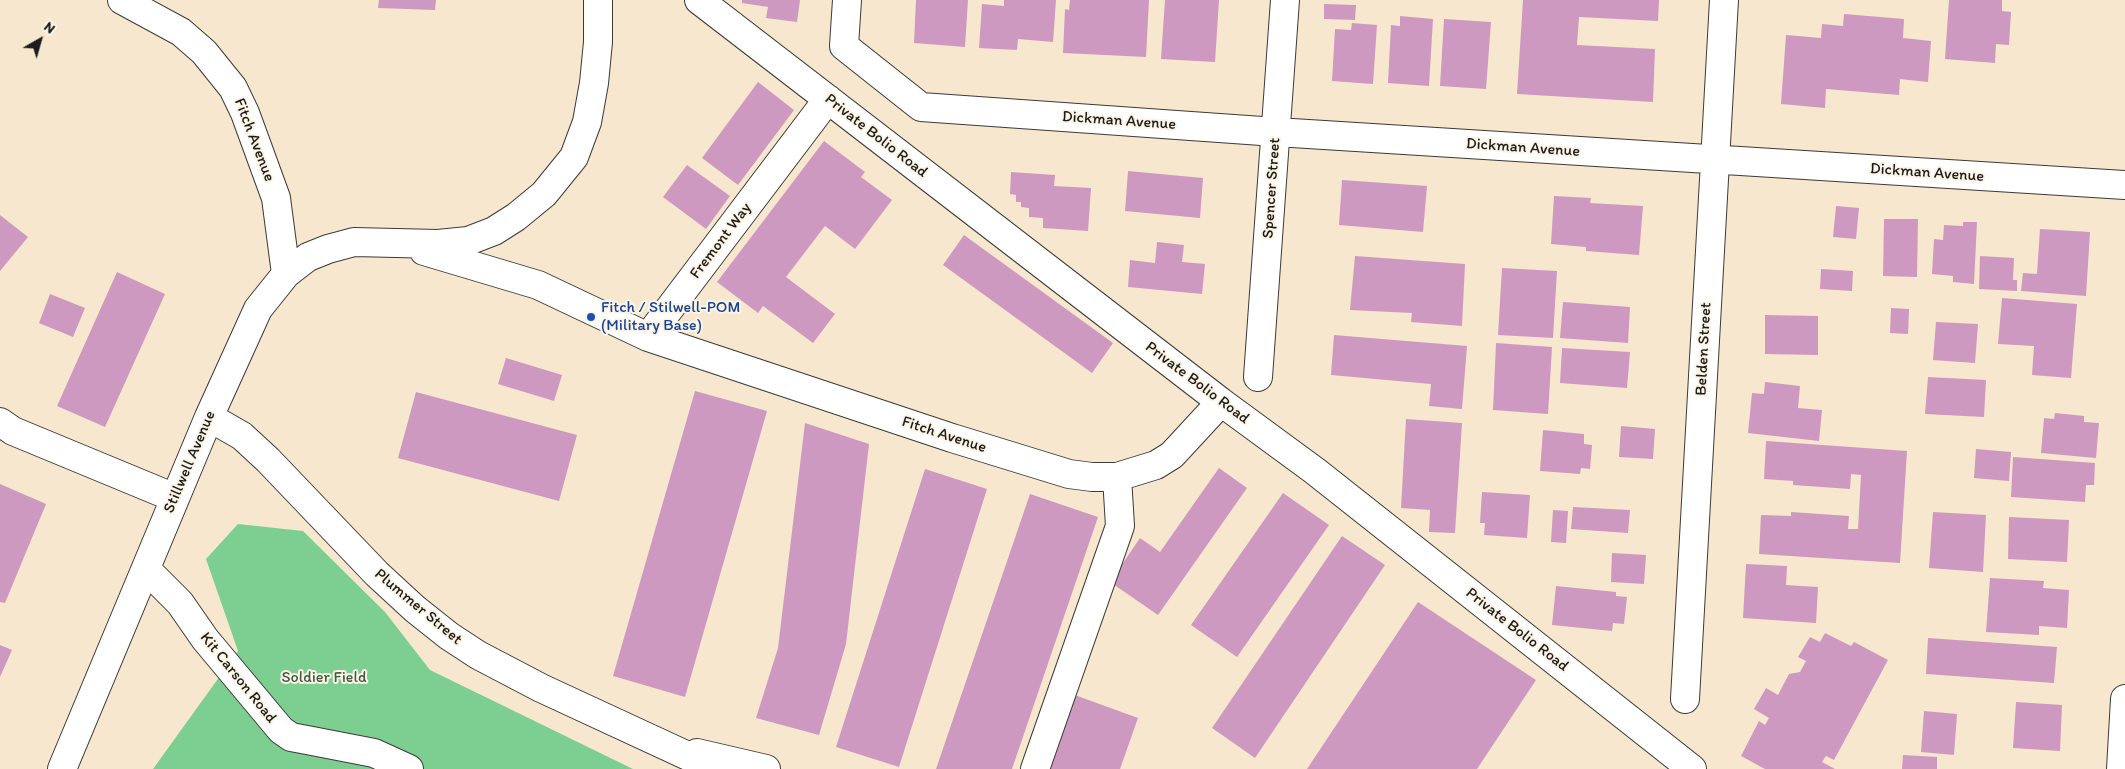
<!DOCTYPE html>
<html>
<head>
<meta charset="utf-8">
<style>
	body { margin:0 }
	#map { position:relative; width:2125px; height:769px; overflow:hidden; background:#f7e7ce; font-family:Itim,sans-serif }
	canvas { display:block }
	.north { position:absolute; left:15px; top:15px; width:50px; height:50px; -webkit-text-stroke:4px #fcf5e5; paint-order:stroke; rotate:38deg; font-size:14px; font-weight:700; line-height:20px; text-align:center; color:#1c1c1c }
	.north::after { content:''; display:block; margin:auto; width:18px; height:22px; background:#1c1c1c; clip-path:polygon(50% 0,100% 100%,50% 72%,0 100%) }
</style>
</head>
<body>
<div id="map">
<canvas width="2125" height="769"></canvas>
<div class="north">N</div>
</div>
<script>
const context = document.querySelector('canvas').getContext('2d');
context.lineJoin = 'round';
function fill(path, color) {
  context.fillStyle = color;
  context.fill(path, 'evenodd');
}
function poly(rows) {
  const path = new Path2D();
  for (const r of rows) {
    path.moveTo(r[0], r[1]);
    for (let i = 2; i < r.length; i += 2) path.lineTo(r[i], r[i + 1]);
  }
  return path;
}
function trace(path, color, width, dash) {
  context.strokeStyle = color;
  context.lineWidth = width;
  context.lineCap = dash ? 'butt' : 'round';
  context.setLineDash(dash || []);
  context.stroke(path);
}
function label(font, color, halo, rows, align = 'center') {
  context.font = font + ' Itim,sans-serif';
  context.lineWidth = 4;
  context.setLineDash([]);
  context.textBaseline = 'middle';
  context.strokeStyle = halo;
  context.fillStyle = color;
  for (const [text, x, y, turn = 0] of rows) {
    context.save();
    context.translate(x, y);
    context.rotate((+turn || 0) * Math.PI / 180);
    context.textAlign = isNaN(turn) ? turn : align;
    if (halo) context.strokeText(text, 0, 0);
    context.fillText(text, 0, 0);
    context.restore();
  }
}
fill(poly([
	[238,524,303,531,385,612,430,670,633,769,153,769,238,651,206,559]
]), '#7ccf90');
fill(poly([
	[379,0,436,0,435,10,378,8],
	[742,0,800,0,797,22,766,18,768,7,742,3],
	[916,0,968,0,965,47,914,43],
	[1004,0,1056,0,1053,42,1018,39,1017,50,979,48,982,4,1004,6],
	[1070,0,1149,0,1146,57,1063,53,1065,9,1069,10],
	[1165,0,1219,0,1215,62,1161,59],
	[1523,0,1659,0,1658,21,1579,17,1577,45,1655,49,1653,102,1517,94],
	[1949,0,2002,0,2002,11,2011,12,2009,45,1996,44,1995,63,1945,59],
	[1324,4,1356,5,1355,20,1324,19],
	[1844,14,1904,19,1903,38,1931,41,1928,82,1900,79,1899,95,1826,89,1825,108,1781,104,1786,35,1821,38,1822,24,1843,26],
	[1400,16,1433,19,1429,86,1388,83,1391,25,1400,26],
	[1444,19,1491,22,1486,89,1440,86],
	[1352,23,1377,25,1373,84,1332,81,1335,29,1351,30],
	[758,82,794,110,738,185,702,158],
	[824,141,865,172,861,177,892,200,855,249,825,226,786,277,835,314,813,343,763,306,758,313,717,282],
	[687,165,730,196,706,229,663,197],
	[1128,171,1203,178,1200,218,1125,211],
	[1011,172,1055,175,1054,186,1091,188,1088,231,1043,228,1043,218,1029,217,1029,208,1021,207,1021,202,1016,202,1016,195,1010,194],
	[1342,180,1427,186,1423,232,1339,225],
	[1554,196,1591,198,1590,203,1643,206,1639,255,1586,251,1586,247,1551,244],
	[1836,206,1859,208,1856,239,1833,237],
	[0,215,28,237,0,271],
	[1884,219,1918,219,1917,277,1883,276],
	[1963,222,1977,222,1974,284,1953,282,1953,276,1932,274,1934,239,1943,240,1944,225,1963,226],
	[2040,229,2090,232,2086,296,2021,291,2023,273,2037,274],
	[964,235,1113,343,1092,373,943,265],
	[1157,242,1184,245,1182,262,1205,264,1202,294,1128,287,1130,260,1155,263],
	[1355,256,1465,264,1462,326,1411,322,1412,313,1350,310],
	[1980,256,2014,258,2013,280,2017,280,2017,291,1979,289],
	[1502,268,1557,271,1553,338,1498,335],
	[1821,269,1853,271,1852,291,1820,289],
	[117,272,165,294,105,427,57,406],
	[50,294,85,308,73,337,39,323],
	[2002,298,2077,304,2071,378,2032,375,2034,346,1998,344],
	[1563,302,1630,307,1628,343,1560,338],
	[1891,308,1909,309,1908,334,1890,333],
	[1765,315,1818,316,1818,355,1765,354],
	[1936,322,1978,324,1975,363,1933,360],
	[1334,335,1467,346,1462,409,1429,406,1431,384,1331,375],
	[1496,343,1552,347,1548,414,1493,410],
	[1562,348,1630,352,1627,388,1560,383],
	[506,358,562,375,554,401,498,384],
	[1928,377,1986,380,1984,417,1925,414],
	[1765,382,1800,386,1798,408,1822,410,1819,441,1748,433,1752,393,1764,394],
	[695,391,767,411,685,697,613,676],
	[416,392,577,435,559,501,398,458],
	[2055,413,2084,416,2084,422,2099,423,2096,458,2041,453,2044,418,2054,419],
	[1406,419,1462,423,1455,533,1429,532,1430,510,1401,508],
	[805,423,869,444,846,644,819,735,756,718,778,648],
	[1621,426,1655,429,1653,459,1619,457],
	[1543,430,1584,434,1584,444,1592,445,1590,469,1581,468,1580,474,1540,471],
	[1766,441,1907,451,1900,563,1759,554,1761,515,1791,516,1791,512,1849,516,1848,529,1858,529,1861,475,1851,474,1850,489,1793,485,1793,481,1764,479],
	[1976,449,2011,452,2009,481,1974,478],
	[2013,457,2095,463,2094,485,2086,485,2085,502,2011,497],
	[1219,468,1247,488,1158,615,1110,582,1140,538,1160,552],
	[925,469,987,489,899,767,836,747],
	[0,484,46,504,5,603,0,602],
	[1482,492,1530,495,1527,538,1484,535,1485,523,1480,523],
	[1283,493,1329,525,1237,657,1191,625],
	[1030,494,1098,517,1012,769,936,769],
	[1573,507,1630,510,1628,533,1571,529],
	[1553,510,1568,511,1566,543,1551,542],
	[1933,512,1986,515,1983,572,1929,568],
	[2009,517,2069,520,2067,562,2008,559],
	[1342,536,1385,565,1255,758,1212,728],
	[1612,553,1646,555,1644,584,1611,582],
	[1746,564,1787,566,1786,585,1818,587,1816,623,1743,618],
	[1990,578,2044,581,2043,588,2069,590,2067,628,2039,626,2039,635,1986,632],
	[1556,586,1616,592,1616,596,1627,597,1624,624,1613,623,1612,631,1552,625],
	[1418,602,1536,680,1477,769,1307,769],
	[1825,633,1851,646,1854,642,1888,660,1834,760,1826,756,1822,762,1835,769,1765,769,1741,756,1759,721,1765,725,1769,718,1754,709,1766,688,1778,695,1789,674,1800,672,1806,661,1798,657,1810,637,1820,642],
	[1928,638,2057,647,2054,683,1926,674],
	[0,645,12,650,0,677],
	[1072,694,1138,718,1120,769,1046,769],
	[2016,702,2062,705,2060,751,2013,748],
	[1924,711,1957,714,1954,755,1921,752],
	[1903,755,1937,757,1937,769,1902,769]
]), '#ce99c0');
const minor = poly([
	[122,0,181,32,204,52,233,88,245,113,276,198,286,274],
	[699,0,1221,402,1315,471,1692,769],
	[847,0,844,46,921,107,1276,132,2125,185],
	[424,251,538,285,648,337,952,438,1069,474,1092,477,1117,477,1156,465,1172,455,1221,402],
	[648,337,828,99],
	[1258,377,1285,0],
	[209,417,242,436,268,460,377,574,415,609,449,636,478,655,541,688,716,769],
	[0,422,13,431,175,498],
	[146,569,180,603,205,639,281,730,291,737,307,740,374,753,409,769],
	[1685,699,1724,0],
	[697,753,766,769],
	[62,769,209,417,258,309,286,274,308,257,328,249,354,242,438,244,468,241,494,231,516,217,544,194,574,157,587,122,594,83,598,42,598,0],
	[1035,769,1120,526,1117,477],
	[2121,769,2125,699]
]);
trace(minor, '#3d3a37', 30);
trace(minor, '#fff', 28);
for (const [x, y, r, color] of [
	[591,317,5,"#1a4fb4"]
]) {
  const dot = new Path2D();
  dot.arc(x, y, r, 0, 2 * Math.PI);
  context.fillStyle = color;
  context.fill(dot);
  trace(dot, '#fcf5e5', 2);
}
label('16px', '#1c1c1c', '#fcf5e5', [
	["Dickman Avenue",1119,121,4],
	["Private Bolio Road",876,136,38],
	["Fitch Avenue",254,140,69],
	["Dickman Avenue",1523,148,4],
	["Dickman Avenue",1927,173,4],
	["Spencer Street",1272,188,-86],
	["Fremont Way",721,241,-53],
	["Belden Street",1704,349,-87],
	["Private Bolio Road",1197,383,37],
	["Fitch Avenue",944,435,18],
	["Stillwell Avenue",190,462,-67],
	["Plummer Street",418,607,40],
	["Private Bolio Road",1517,630,38],
	["Kit Carson Road",238,678,51]
]);
label('16px', '#164399', '#fcf5e5', [
	["Fitch / Stilwell-POM",601,308],
	["(Military Base)",601,326]
], 'left');
label('16px', '#3e5b45', '#fcf5e5', [
	["Soldier Field",324,678]
]);
</script>
</body>
</html>
